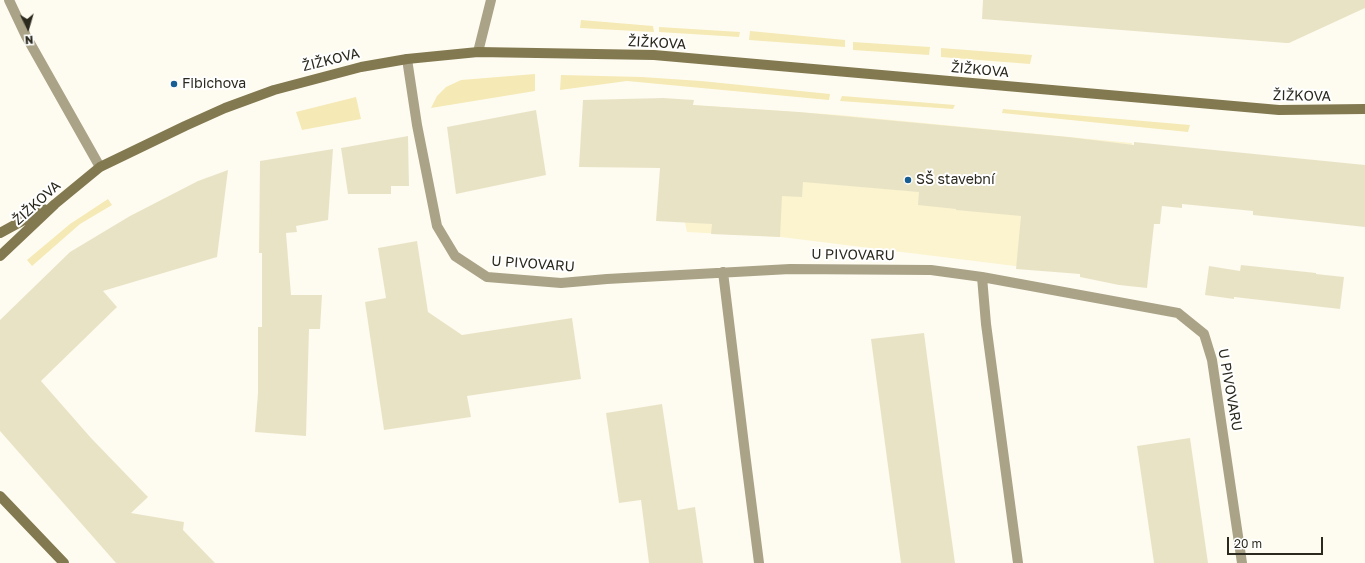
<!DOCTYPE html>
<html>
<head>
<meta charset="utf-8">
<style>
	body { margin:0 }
	#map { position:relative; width:1365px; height:563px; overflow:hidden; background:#fefcf0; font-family:"Golos Text",sans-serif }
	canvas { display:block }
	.north { position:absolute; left:8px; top:8px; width:40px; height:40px; -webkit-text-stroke:3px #fff; paint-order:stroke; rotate:175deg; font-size:11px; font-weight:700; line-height:16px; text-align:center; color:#2b291e }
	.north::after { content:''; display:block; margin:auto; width:14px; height:18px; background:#2b291e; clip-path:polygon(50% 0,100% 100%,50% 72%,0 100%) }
	.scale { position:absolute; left:1227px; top:537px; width:96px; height:18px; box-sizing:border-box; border:2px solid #2b291e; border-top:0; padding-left:5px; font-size:12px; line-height:14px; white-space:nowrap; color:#2b291e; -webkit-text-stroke:3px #fff; paint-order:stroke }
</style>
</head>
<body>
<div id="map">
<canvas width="1365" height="563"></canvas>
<div class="north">N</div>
<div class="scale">20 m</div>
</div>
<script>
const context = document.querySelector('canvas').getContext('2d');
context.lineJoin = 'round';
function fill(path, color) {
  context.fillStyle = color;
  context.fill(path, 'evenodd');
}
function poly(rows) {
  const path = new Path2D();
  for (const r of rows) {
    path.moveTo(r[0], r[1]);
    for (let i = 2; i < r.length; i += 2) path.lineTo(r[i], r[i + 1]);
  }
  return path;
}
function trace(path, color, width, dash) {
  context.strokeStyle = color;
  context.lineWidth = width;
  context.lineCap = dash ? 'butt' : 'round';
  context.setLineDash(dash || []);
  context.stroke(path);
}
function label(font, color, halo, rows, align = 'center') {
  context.font = font + ' "Golos Text",sans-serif';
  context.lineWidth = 4;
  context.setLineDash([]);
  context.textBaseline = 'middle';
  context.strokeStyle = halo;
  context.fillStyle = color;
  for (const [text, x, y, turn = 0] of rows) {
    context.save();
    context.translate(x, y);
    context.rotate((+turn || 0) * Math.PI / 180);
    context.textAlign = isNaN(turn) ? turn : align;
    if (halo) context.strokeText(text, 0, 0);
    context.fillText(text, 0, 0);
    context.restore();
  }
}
fill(poly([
	[693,105,840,115,1132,143,1120,275,1015,266,781,237,687,232,685,223]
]), '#fcf3cf');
fill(poly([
	[581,20,653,26,654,32,580,28],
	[659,27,740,32,739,37,659,32],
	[750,31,845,40,845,47,749,40],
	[853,42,930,47,929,55,853,50],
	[941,48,1032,55,1030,64,941,57],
	[535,74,535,91,431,108,437,96,446,87,461,80],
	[561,75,642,77,701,81,830,94,829,100,627,81,560,90],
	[842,96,955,105,953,109,840,101],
	[356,97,361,119,302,130,296,112],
	[1003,109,1190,125,1188,132,1002,113],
	[108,199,112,205,80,224,32,266,27,260,70,224]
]), '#f5e9b6');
fill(poly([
	[983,0,1365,0,1365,8,1289,43,1286,43,982,19],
	[663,98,694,100,693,105,799,112,1068,137,1134,145,1134,142,1365,165,1365,227,1253,215,1253,211,1182,204,1182,208,1162,206,1160,224,1154,224,1147,288,1119,285,1080,277,1080,274,1016,269,1021,216,956,210,956,209,918,205,919,192,803,182,802,197,782,196,780,237,711,234,712,224,656,221,660,168,579,167,583,100],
	[536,110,546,175,456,194,447,127],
	[408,136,409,186,391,186,391,194,348,194,341,148],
	[333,149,328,220,296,226,297,232,286,233,291,295,322,295,320,329,309,329,306,436,255,432,258,393,258,327,262,327,262,253,259,253,260,161],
	[228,170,217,257,103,291,117,307,41,381,91,438,148,497,131,513,184,522,183,530,215,563,116,563,0,431,0,320,70,252,130,216,198,181],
	[417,241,428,312,462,335,572,318,581,379,467,396,471,417,384,430,365,302,386,298,378,248],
	[1241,265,1316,273,1316,274,1344,277,1340,309,1234,297,1234,299,1205,295,1209,266,1240,271],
	[924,333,943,477,955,563,901,563,871,339],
	[662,404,678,510,695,507,703,563,649,563,641,500,619,503,606,413],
	[1190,438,1208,563,1154,563,1137,446]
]), '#e9e3c6');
trace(poly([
	[9,0,26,36,100,167],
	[478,52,491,0],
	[407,59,417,125,437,226,455,256,487,277,561,283,607,279,790,269,931,270,982,277,1178,313,1204,334,1212,360,1242,563],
	[723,272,745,453,759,563],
	[982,277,986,324,1018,563]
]), '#aaa388', 10);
trace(poly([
	[0,233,44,209],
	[0,256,55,204,100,167,185,126,225,108,274,90,361,67,407,59,478,52,654,55,1279,110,1365,109],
	[0,496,64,563]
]), '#837951', 10);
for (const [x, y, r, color] of [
	[174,84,4,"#195e93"],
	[908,180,4,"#195e93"]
]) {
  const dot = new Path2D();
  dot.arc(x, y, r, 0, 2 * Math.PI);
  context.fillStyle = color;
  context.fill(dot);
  trace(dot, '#fff', 1.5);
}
label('14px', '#2b291e', '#fff', [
	["ŽIŽKOVA",657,43,3],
	["ŽIŽKOVA",331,60,-14],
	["ŽIŽKOVA",980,70,5],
	["ŽIŽKOVA",1302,96,1],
	["ŽIŽKOVA",37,203,-42],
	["U PIVOVARU",853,255,1],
	["U PIVOVARU",533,264,4],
	["U PIVOVARU",1230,390,80]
]);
label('14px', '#2b291e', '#fff', [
	["Fibichova",182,84],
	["SŠ stavební",916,180]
], 'left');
</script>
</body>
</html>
